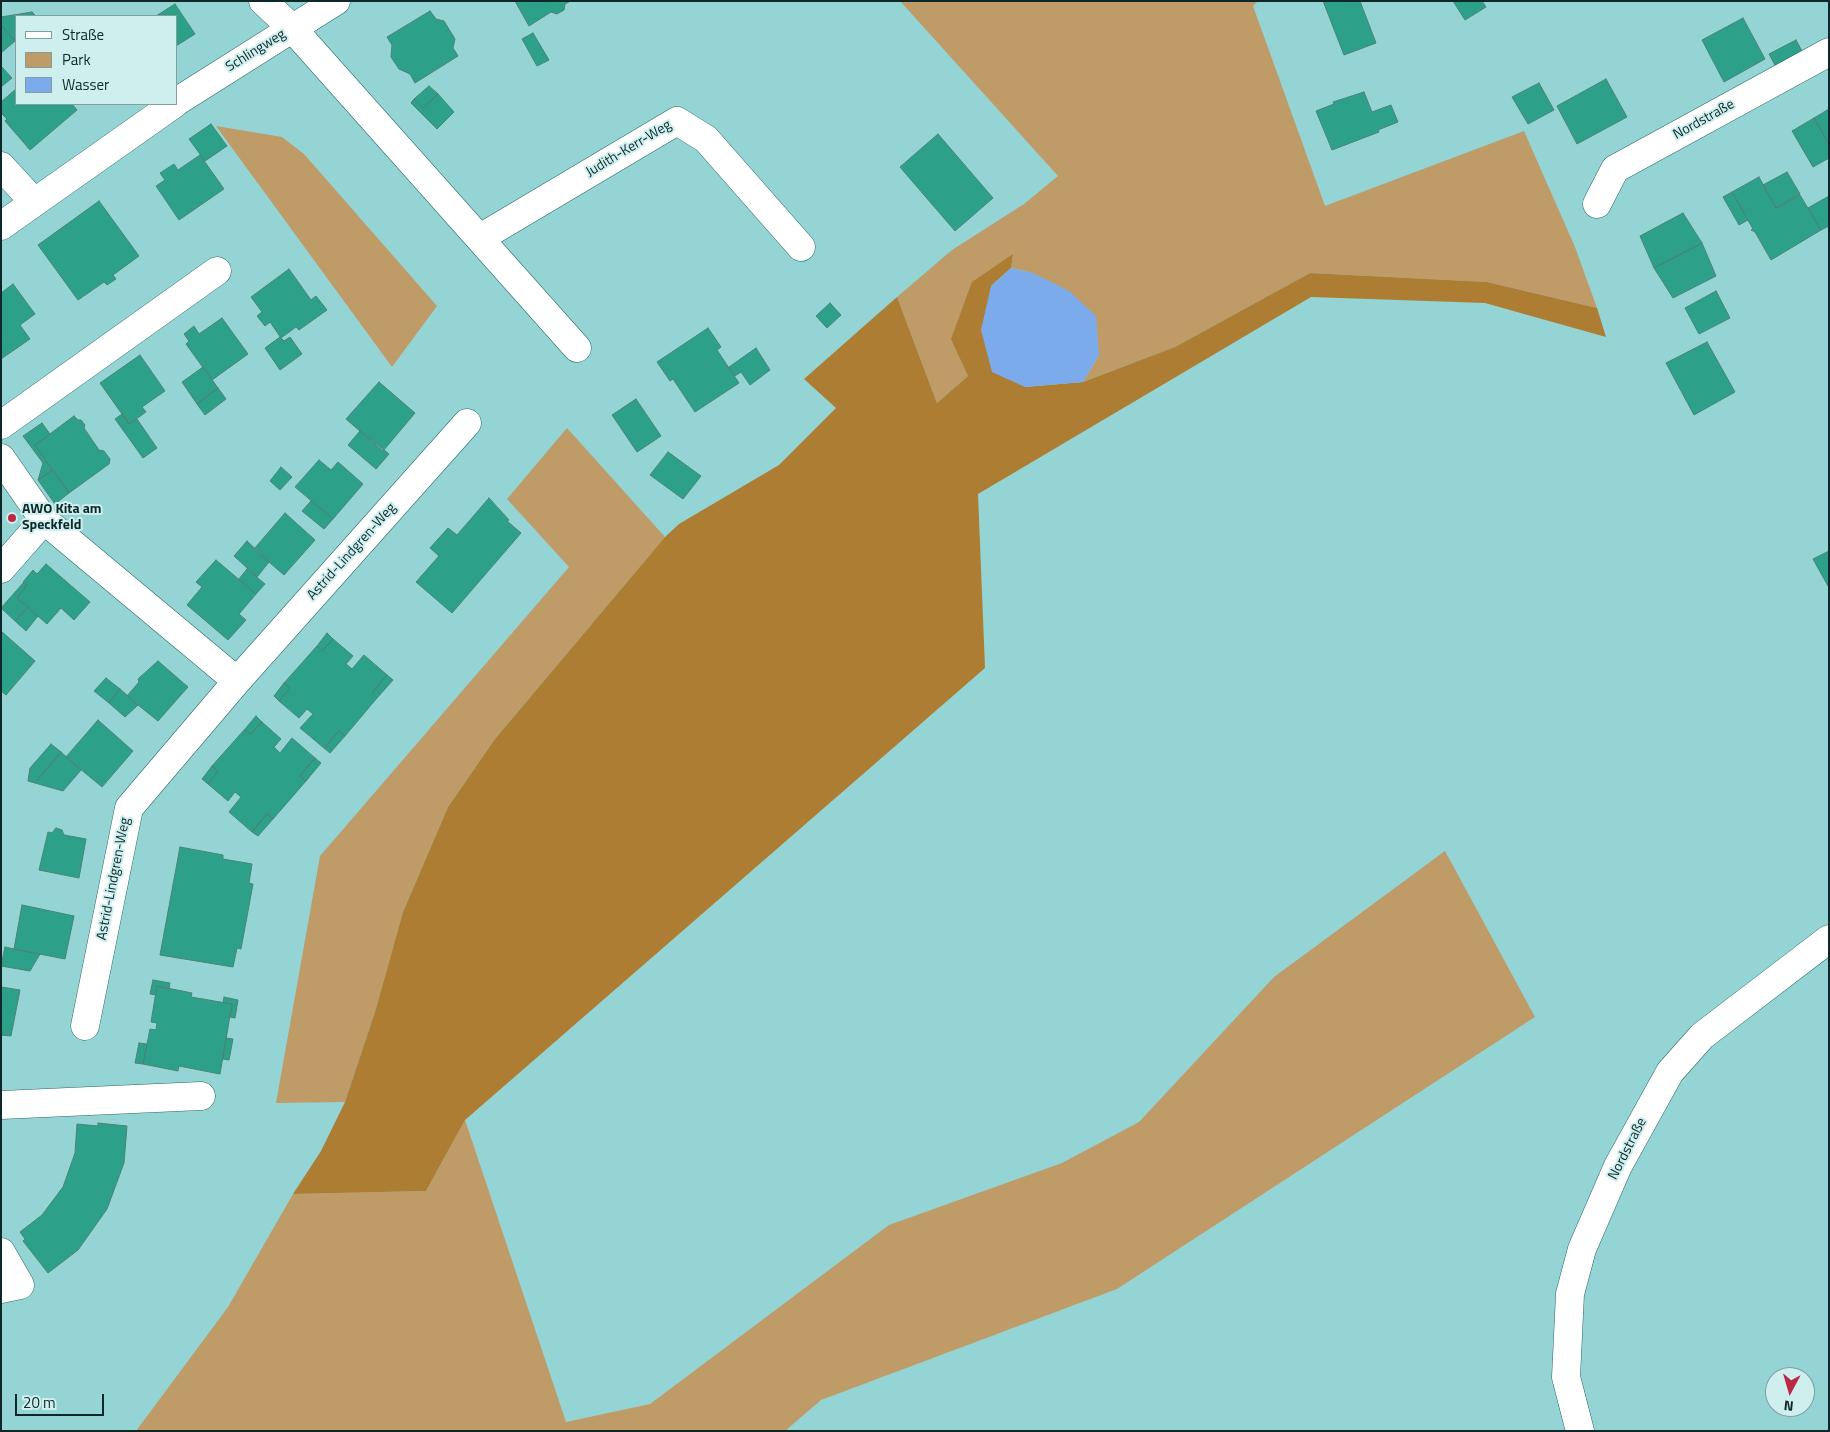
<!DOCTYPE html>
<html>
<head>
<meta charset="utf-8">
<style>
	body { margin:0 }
	#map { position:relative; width:1830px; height:1432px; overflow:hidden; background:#95d4d4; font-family:"Titillium Web",sans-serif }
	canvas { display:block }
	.frame { position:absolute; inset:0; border:2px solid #0e2829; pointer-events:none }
	.legend { position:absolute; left:15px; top:15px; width:162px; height:90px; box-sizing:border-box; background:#cfeeee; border:1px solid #829f9f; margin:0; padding:6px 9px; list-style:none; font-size:15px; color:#0e2829 }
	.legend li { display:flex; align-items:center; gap:10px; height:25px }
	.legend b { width:25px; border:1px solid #829f9f }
	.north { position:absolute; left:1765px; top:1367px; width:50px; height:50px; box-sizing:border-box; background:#cfeeee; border:1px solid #829f9f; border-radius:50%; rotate:186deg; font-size:14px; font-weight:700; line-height:20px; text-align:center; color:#0e2829 }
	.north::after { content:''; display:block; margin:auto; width:18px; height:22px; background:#ba2944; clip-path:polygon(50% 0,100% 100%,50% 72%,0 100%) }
	.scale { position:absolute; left:15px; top:1394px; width:89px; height:22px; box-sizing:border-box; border:2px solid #0e2829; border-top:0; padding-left:6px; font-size:15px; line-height:18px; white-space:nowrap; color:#0e2829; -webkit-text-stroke:4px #cfeeee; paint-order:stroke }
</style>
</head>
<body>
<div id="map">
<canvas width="1830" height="1432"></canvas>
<div class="frame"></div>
<ul class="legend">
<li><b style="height:6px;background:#fff"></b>Straße</li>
<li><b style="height:14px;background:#bf9b68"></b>Park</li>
<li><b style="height:14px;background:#7babeb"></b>Wasser</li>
</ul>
<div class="north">N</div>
<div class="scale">20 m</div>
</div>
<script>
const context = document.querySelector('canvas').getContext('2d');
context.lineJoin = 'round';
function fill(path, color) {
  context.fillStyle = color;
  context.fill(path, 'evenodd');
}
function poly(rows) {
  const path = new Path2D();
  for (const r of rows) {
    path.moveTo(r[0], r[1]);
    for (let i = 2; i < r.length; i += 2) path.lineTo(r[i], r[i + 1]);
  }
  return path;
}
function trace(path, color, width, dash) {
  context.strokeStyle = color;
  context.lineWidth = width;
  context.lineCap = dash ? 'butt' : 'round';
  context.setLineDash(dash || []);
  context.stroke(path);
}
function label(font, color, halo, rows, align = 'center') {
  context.font = font + ' "Titillium Web",sans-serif';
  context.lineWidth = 4;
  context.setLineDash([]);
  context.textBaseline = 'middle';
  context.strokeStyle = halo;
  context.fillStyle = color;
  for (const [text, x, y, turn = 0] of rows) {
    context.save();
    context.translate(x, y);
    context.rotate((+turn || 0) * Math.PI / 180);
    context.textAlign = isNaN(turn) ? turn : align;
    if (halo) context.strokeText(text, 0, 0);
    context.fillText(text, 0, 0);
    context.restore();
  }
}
fill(poly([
	[900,1,1258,1,1253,6,1325,206,1524,131,1575,247,1597,308,1487,282,1310,273,1175,347,1083,382,1099,355,1033,273,1011,268,1013,255,952,339,968,376,937,403,897,297,952,250,1024,204,1058,176],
	[216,126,282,137,304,154,437,306,392,367],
	[567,428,665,537,495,739,448,807,403,912,375,1012,345,1102,276,1103,320,856,569,567,507,499],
	[1445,851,1535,1017,1117,1289,821,1400,785,1431,136,1431,228,1307,293,1194,426,1191,465,1120,566,1422,650,1404,889,1225,1062,1163,1139,1122,1274,977]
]), '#bf9b68');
fill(poly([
	[1013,254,1011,268,991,286,1025,387,1083,382,1175,347,1310,273,1487,282,1597,308,1606,337,1485,303,1311,297,978,494,985,668,465,1120,426,1191,293,1194,321,1151,345,1102,375,1012,403,912,448,807,495,739,665,537,679,524,779,465,836,408,804,379,897,297,937,403,968,376,951,339,972,282]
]), '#ac7d33');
fill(poly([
	[1011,268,1033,273,1069,291,1096,316,1099,355,1083,382,1025,387,992,372,981,330,991,286]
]), '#7babeb');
const building = poly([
	[515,1,569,1,569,2,565,4,564,10,557,14,551,12,529,26,515,1],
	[1323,1,1360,1,1376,43,1344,55,1323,1],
	[1453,1,1482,1,1486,7,1465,20,1453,1],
	[175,4,195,34,176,46,176,16,156,16,175,4],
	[430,11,436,19,444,21,455,39,453,48,458,56,415,83,410,74,399,69,391,57,392,45,387,37,430,11],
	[32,12,36,16,16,16,15,41,1,25,1,17,32,12],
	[1743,18,1765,59,1724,82,1702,40,1743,18],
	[1,25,15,41,1,53,1,25],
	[533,33,549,60,537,66,522,39,533,33],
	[1796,40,1803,53,1776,67,1769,54,1796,40],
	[1,66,12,78,1,87,1,66],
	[1606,79,1627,117,1577,144,1557,106,1606,79],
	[1539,83,1554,110,1528,124,1512,97,1539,83],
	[429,86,438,94,423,108,414,99,429,86],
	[16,89,16,104,72,104,77,110,30,150,5,121,7,119,1,113,1,102,16,89],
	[1364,92,1372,112,1391,105,1398,122,1378,130,1379,132,1332,150,1316,111,1334,104,1333,102,1364,92],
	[438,94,454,112,437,129,411,103,414,99,423,108,438,94],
	[1829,109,1829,144,1814,118,1829,109],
	[1814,118,1829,144,1829,158,1813,167,1792,131,1814,118],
	[211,124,227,146,205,161,189,139,211,124],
	[938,134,993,198,955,231,900,167,938,134],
	[200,155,224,189,179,220,156,186,165,180,160,173,174,164,178,170,200,155],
	[1787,172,1800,194,1776,208,1763,185,1787,172],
	[1759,177,1776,208,1800,195,1821,230,1771,260,1755,232,1751,230,1753,229,1732,192,1759,177],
	[1732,192,1748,220,1739,225,1723,197,1732,192],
	[1829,196,1829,226,1821,230,1808,208,1829,196],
	[99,201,139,256,113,275,116,279,107,285,104,282,78,300,38,245,99,201],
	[1683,213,1702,243,1654,268,1640,236,1683,213],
	[1702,243,1716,276,1673,298,1654,268,1702,243],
	[289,269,311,300,316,296,327,310,299,330,296,327,281,338,270,322,265,326,257,316,262,312,251,297,289,269],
	[13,284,35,314,20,325,30,339,1,359,1,293,13,284],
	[1716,291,1730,318,1699,334,1685,308,1716,291],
	[830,303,841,315,827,328,816,316,830,303],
	[222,318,248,354,212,380,186,344,189,341,184,334,194,326,199,334,222,318],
	[708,328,721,347,717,350,739,383,695,412,673,379,670,381,657,362,708,328],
	[280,337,284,341,290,337,302,354,280,370,265,348,280,337],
	[1707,342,1735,392,1694,415,1666,363,1707,342],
	[756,348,770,370,750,385,741,372,735,376,729,367,756,348],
	[140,355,165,391,142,407,146,412,129,424,100,383,140,355],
	[203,367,218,388,197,404,182,382,203,367],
	[379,382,415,413,383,451,346,419,379,382],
	[218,388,226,399,205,415,197,404,218,388],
	[636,399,661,436,637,452,612,415,636,399],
	[122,414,129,424,137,419,157,448,143,458,115,419,122,414],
	[74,416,78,420,81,420,85,425,84,428,99,450,104,451,110,459,109,464,69,493,35,445,74,416],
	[42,423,50,434,35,445,52,470,38,480,43,463,23,436,42,423],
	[360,431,389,454,376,469,348,445,360,431],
	[668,452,701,476,683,499,650,475,668,452],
	[319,460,331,470,338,462,363,484,333,519,295,487,319,460],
	[281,467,292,477,280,490,270,481,281,467],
	[52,470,69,493,55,504,38,480,52,470],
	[489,498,509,520,507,521,521,533,452,613,416,582,439,556,430,548,448,528,457,535,489,498],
	[311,501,333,519,324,529,302,511,311,501],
	[285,513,315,540,284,575,254,549,285,513],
	[247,541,269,562,257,577,234,556,247,541],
	[1829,551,1829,585,1828,586,1813,559,1829,551],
	[216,560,256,594,239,614,246,620,228,640,187,605,202,587,196,582,216,560],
	[46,564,90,602,74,620,61,608,47,624,17,598,27,585,23,582,33,570,37,574,46,564],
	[247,569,265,584,256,594,239,579,247,569],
	[24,582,27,585,17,598,28,607,15,621,1,608,24,582],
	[28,607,38,616,26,631,15,621,28,607],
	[1,631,35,661,6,695,1,691,1,631],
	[327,633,333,639,322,651,317,646,327,633],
	[333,639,353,656,346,664,352,669,364,655,387,675,372,693,377,698,345,736,339,731,324,748,300,728,313,714,307,709,299,718,279,701,290,688,284,683,317,646,322,651,333,639],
	[158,661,188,687,158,721,127,696,139,682,138,679,158,661],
	[387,675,393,680,377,698,372,693,387,675],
	[106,678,120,689,109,703,94,691,106,678],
	[284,683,290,688,279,701,274,696,284,683],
	[120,689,138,705,125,717,109,703,120,689],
	[256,716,262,722,251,734,245,729,256,716],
	[98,720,133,751,102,787,66,757,98,720],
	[262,722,281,739,274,747,280,753,292,738,315,758,300,776,306,781,273,819,267,814,252,832,229,812,241,797,235,792,228,801,208,784,218,771,212,766,245,729,251,734,262,722],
	[339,731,345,736,330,753,324,748,339,731],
	[51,744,61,752,35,783,28,781,30,768,51,744],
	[61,752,81,770,63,791,35,783,61,752],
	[315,758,321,763,306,781,300,776,315,758],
	[212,766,218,771,208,784,202,779,212,766],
	[267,814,273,819,258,836,252,832,267,814],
	[56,828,62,830,64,835,86,839,79,878,39,870,48,832,52,833,56,828],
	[180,847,223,855,223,859,252,864,249,883,253,884,241,949,237,948,233,967,160,955,180,847],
	[22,905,74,916,65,959,14,949,22,905],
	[5,947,14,949,40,954,30,971,1,966,5,947],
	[153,980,170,983,169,989,157,986,156,995,150,994,153,980],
	[157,986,192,993,191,997,232,1004,220,1074,179,1066,178,1071,143,1064,150,1029,156,1030,157,1023,151,1022,157,986],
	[1,987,20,990,11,1036,1,1035,1,987],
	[224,997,238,1000,235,1018,230,1017,232,1004,223,1003,224,997],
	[226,1038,233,1039,229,1060,223,1059,226,1038],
	[139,1043,147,1044,143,1064,135,1063,139,1043],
	[98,1123,127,1126,124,1163,107,1209,78,1250,48,1273,23,1241,25,1239,20,1232,42,1215,63,1187,75,1153,77,1124,98,1126,98,1123]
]);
fill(building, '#2ca089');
trace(building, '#4b8375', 1);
const minor = poly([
	[263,1,292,28,577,348],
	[176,102,336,1],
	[1,166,34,202],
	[1597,204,1615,169,1829,52],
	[1,226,174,104],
	[480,238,677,121,706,139,801,247],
	[1,425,217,271],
	[1,458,44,520,237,681],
	[1,569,44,520],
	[85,1026,129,808,237,681,467,423],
	[1,1105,201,1096],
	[1,1252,20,1285,1,1289],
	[1580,1431,1566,1377,1570,1294,1582,1249,1618,1166,1670,1072,1702,1036,1829,939]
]);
trace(minor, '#296868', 29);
trace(minor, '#fff', 28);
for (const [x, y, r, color] of [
	[12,518,5,"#ba2944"]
]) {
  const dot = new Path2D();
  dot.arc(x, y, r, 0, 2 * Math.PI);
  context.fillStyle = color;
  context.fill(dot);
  trace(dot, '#cfeeee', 2);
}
label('14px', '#0e2829', '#cfeeee', [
	["Schlingweg",256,51,-32],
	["Nordstraße",1704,120,-29],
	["Judith-Kerr-Weg",629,149,-31],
	["Astrid-Lindgren-Weg",352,552,-48],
	["Astrid-Lindgren-Weg",114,879,-79],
	["Nordstraße",1628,1149,-63]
]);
label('bold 14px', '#0e2829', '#cfeeee', [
	["AWO Kita am",22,510],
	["Speckfeld",22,526]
], 'left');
</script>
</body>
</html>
